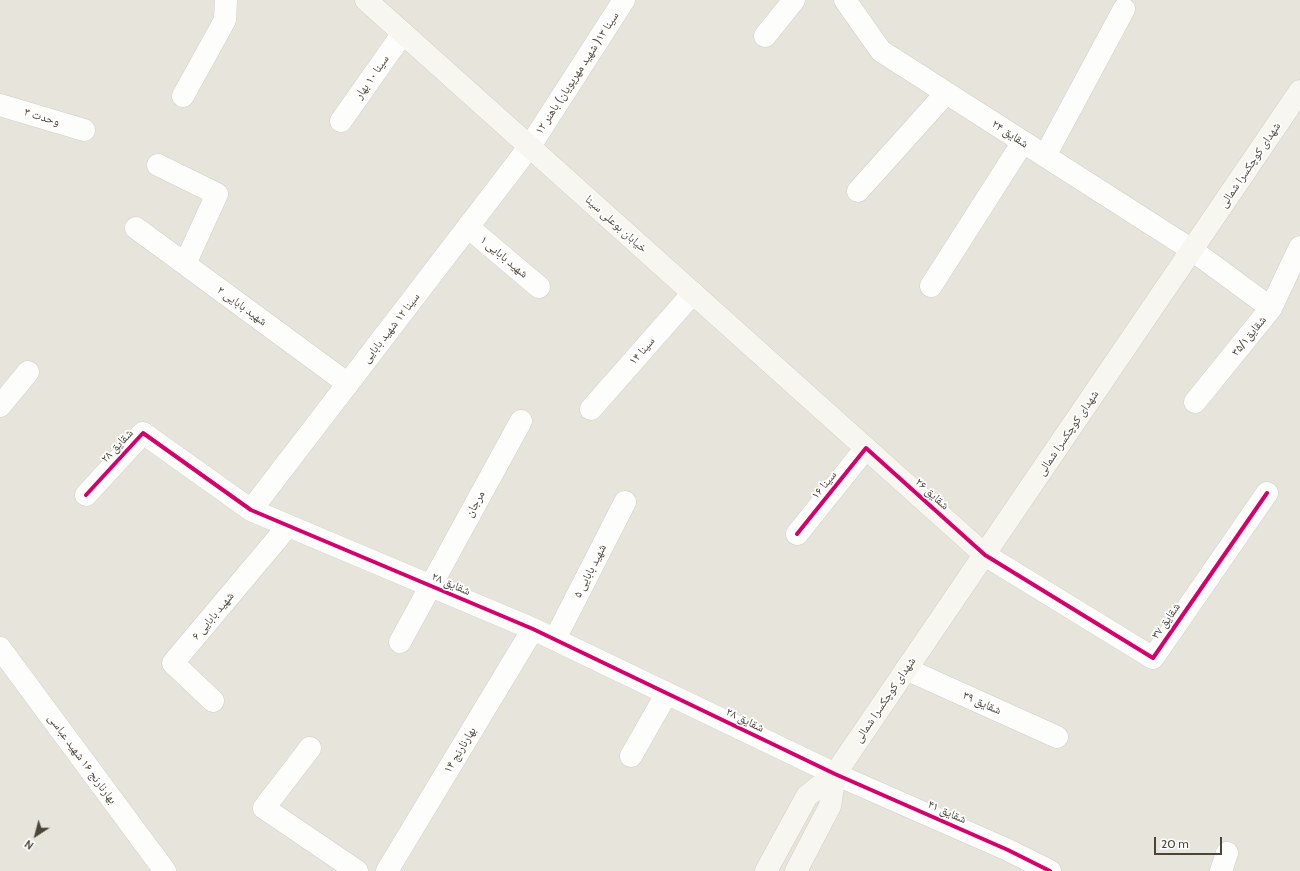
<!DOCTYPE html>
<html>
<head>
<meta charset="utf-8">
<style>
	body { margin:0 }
	#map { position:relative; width:1300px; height:871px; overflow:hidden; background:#f4f2ee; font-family:Cabin,sans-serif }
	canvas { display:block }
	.north { position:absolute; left:16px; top:815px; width:40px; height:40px; -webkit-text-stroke:3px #fff; paint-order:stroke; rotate:216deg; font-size:11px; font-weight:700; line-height:16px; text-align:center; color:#4b4439 }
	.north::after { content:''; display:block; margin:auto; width:14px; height:18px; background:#4b4439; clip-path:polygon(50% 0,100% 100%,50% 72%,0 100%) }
	.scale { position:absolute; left:1154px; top:837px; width:68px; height:18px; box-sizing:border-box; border:2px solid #4b4439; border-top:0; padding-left:5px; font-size:12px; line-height:14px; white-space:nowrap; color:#4b4439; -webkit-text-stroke:3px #fff; paint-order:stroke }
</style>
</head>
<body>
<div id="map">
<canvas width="1300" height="871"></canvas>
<div class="north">N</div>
<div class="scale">20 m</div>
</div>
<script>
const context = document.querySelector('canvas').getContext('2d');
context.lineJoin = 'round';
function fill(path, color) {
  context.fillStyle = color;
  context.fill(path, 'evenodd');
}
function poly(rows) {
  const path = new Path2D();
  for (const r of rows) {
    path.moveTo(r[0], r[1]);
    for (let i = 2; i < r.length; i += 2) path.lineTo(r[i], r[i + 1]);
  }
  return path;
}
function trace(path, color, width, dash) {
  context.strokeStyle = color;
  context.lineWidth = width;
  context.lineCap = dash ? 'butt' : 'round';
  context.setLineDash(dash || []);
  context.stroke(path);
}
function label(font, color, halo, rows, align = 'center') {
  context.font = font + ' Cabin,"Noto Naskh Arabic",sans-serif';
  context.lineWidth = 3.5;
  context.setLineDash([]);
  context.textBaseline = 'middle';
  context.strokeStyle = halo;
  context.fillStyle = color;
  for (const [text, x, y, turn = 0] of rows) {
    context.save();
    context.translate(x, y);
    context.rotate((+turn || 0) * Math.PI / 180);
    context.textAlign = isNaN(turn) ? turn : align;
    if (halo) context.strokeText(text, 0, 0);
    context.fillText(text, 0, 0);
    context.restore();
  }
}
fill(poly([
	[0,0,1300,0,1300,871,0,871]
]), '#e7e4dc');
const street = poly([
	[845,0,881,51,1192,250,1271,308,1195,402],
	[765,36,794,0],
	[183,96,225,20,226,0],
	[0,105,84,130],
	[341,121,403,33],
	[1045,156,1124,9],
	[158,165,217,194,185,264],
	[858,191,946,93],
	[468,227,539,287],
	[136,228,348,384],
	[931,286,1023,142],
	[1271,308,1300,247],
	[0,406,28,372],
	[591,409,693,293],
	[86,495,143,433,251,510,533,629,835,774,1008,850,1050,871],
	[251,510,530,146,624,0],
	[797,534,866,448],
	[985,555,1153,658,1267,493],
	[555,639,625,502],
	[400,642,521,421],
	[0,648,165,871],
	[906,669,1057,737],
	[213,701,173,663,288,526],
	[310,748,264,808,357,871],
	[631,756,667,693],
	[387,871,533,629],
	[1221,871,1227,853]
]);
const secondary = poly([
	[366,0,985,555],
	[766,871,807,796,835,774,1300,91],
	[796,871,830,806,835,774]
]);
trace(street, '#d2d0cb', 23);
trace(secondary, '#d3cfc5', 23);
trace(street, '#fdfdfc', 22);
trace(secondary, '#f7f6f1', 22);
trace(poly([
	[86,495,143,433,251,510,533,629,835,774,1008,850,1050,871],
	[797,534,866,448,985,555,1153,658,1267,493]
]), '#d6006c', 4);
label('12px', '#4b4439', '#fff', [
	["سینا ۱۳( شهید مهرپویان) باهنر ۱۲",577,73,-57],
	["سینا ۱۰ بهار",372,77,-55],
	["وحدت ۳",42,117,17],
	["شقایق ۲۴",1010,134,33],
	["شهدای کوچکسرا شمالی",1250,165,-56],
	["خیابان بوعلی سینا",616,224,42],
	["شهید بابایی ۱",504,257,40],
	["شهید بابایی ۲",242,306,36],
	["سینا ۱۲ شهید بابایی",391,328,-52],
	["شقایق۳۵/۱",1249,336,-51],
	["سینا ۱۴",642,351,-49],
	["شهدای کوچکسرا شمالی",1068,433,-56],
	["شقایق ۲۸",117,446,-47],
	["سینا ۱۶",824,485,-51],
	["شقایق ۲۶",932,494,42],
	["مرجان",475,504,-61],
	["شهید بابایی ۵",590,571,-63],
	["شقایق ۲۸",451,584,23],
	["شهید بابایی ۶",213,616,-50],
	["شقایق ۳۷",1166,621,-55],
	["شهدای کوچکسرا شمالی",885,700,-56],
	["شقایق ۳۹",982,703,24],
	["شقایق ۲۸",745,720,26],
	["بهارنارنج ۱۴",460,750,-59],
	["بهارنارنج ۱۶ شهید عباسی",82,759,54],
	["شقایق ۴۱",947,812,24]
]);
</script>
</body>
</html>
